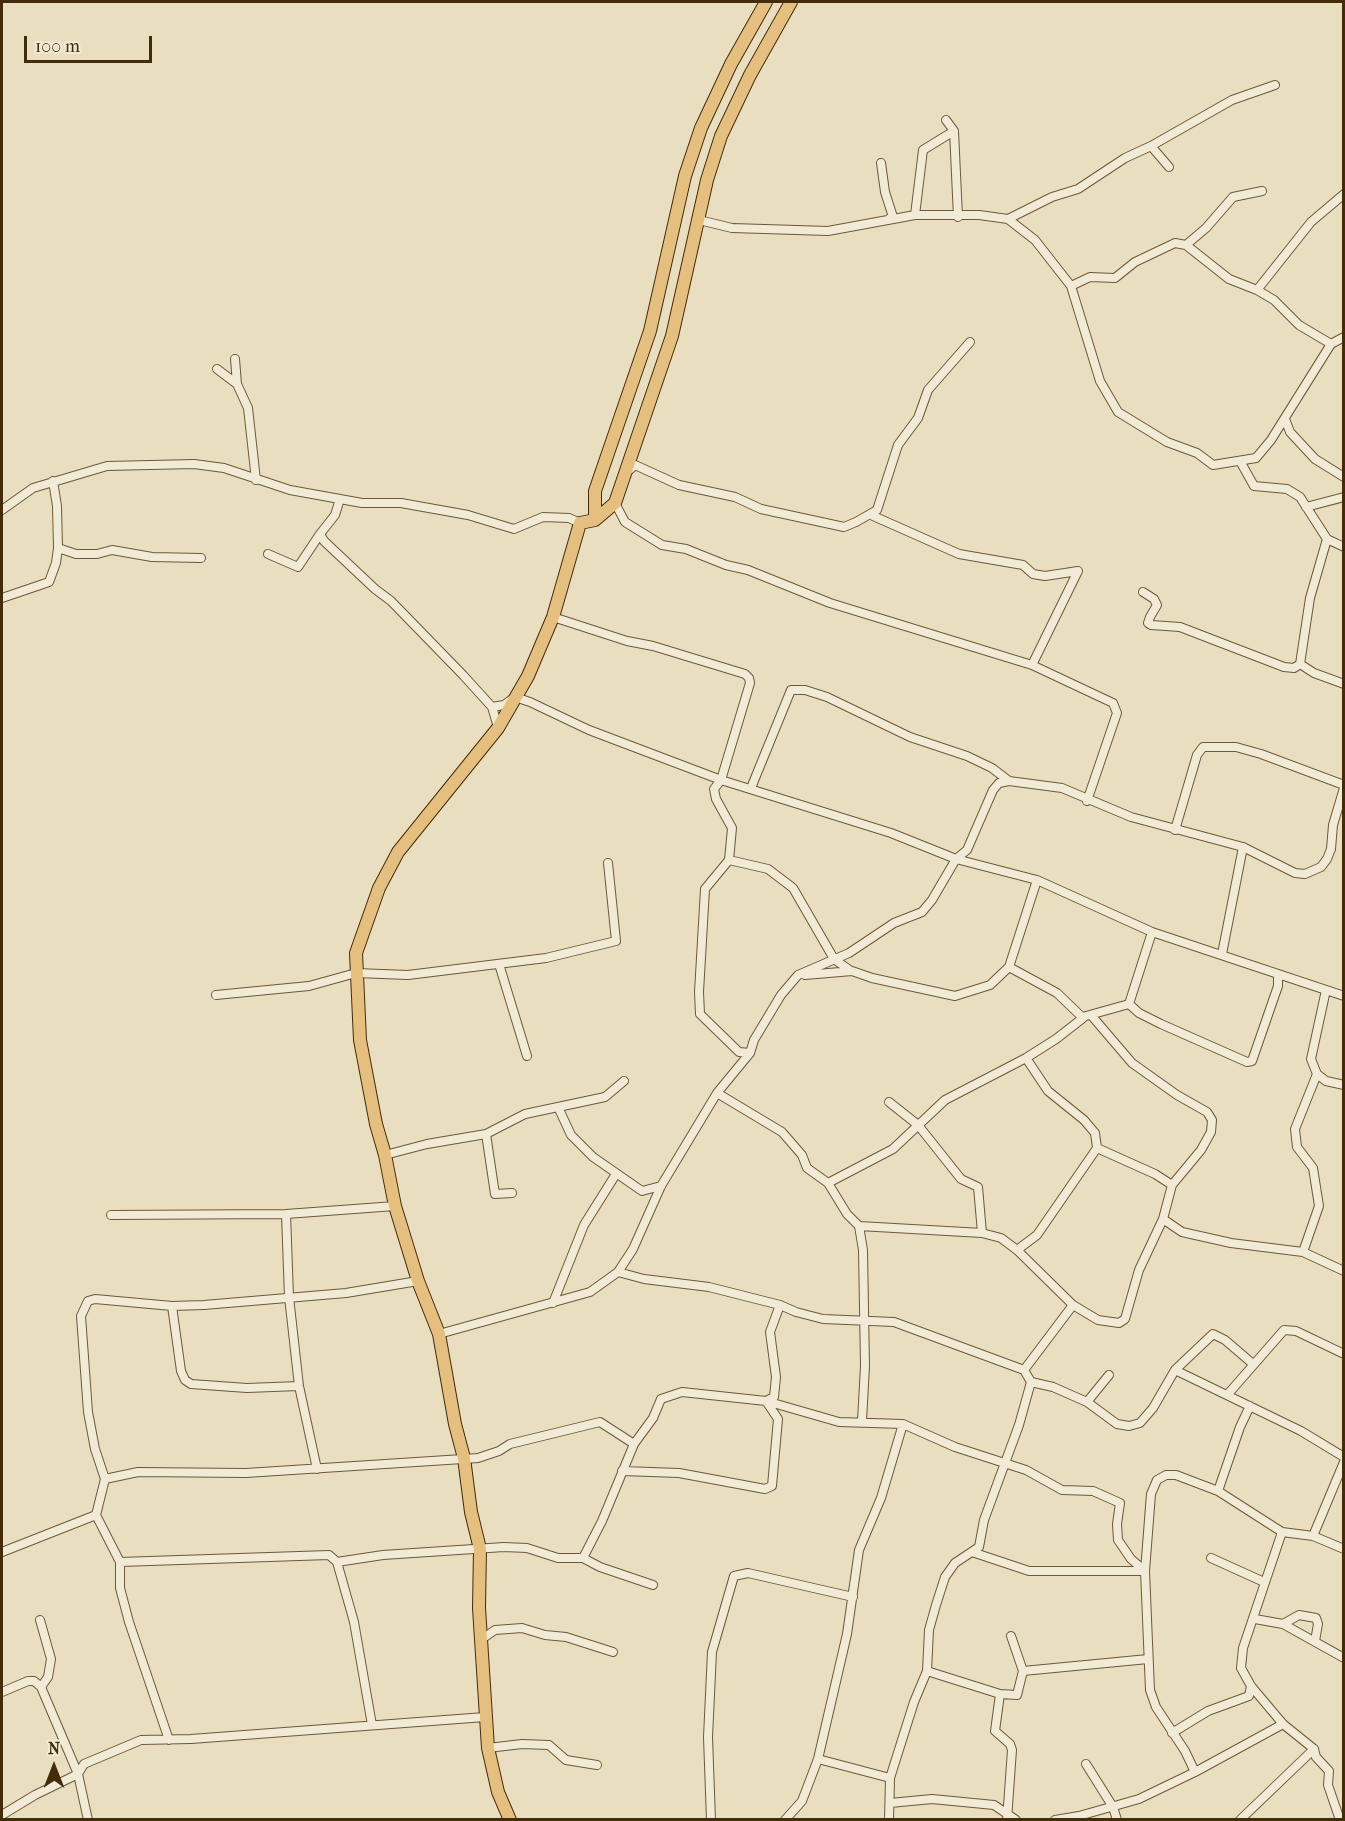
<!DOCTYPE html>
<html>
<head>
<meta charset="utf-8">
<style>
	body { margin:0 }
	#map { position:relative; width:1345px; height:1821px; overflow:hidden; background:#eadec0; font-family:"IM FELL French Canon",serif }
	canvas { display:block }
	.frame { position:absolute; inset:0; border:3px solid #432c0a; pointer-events:none }
	.north { position:absolute; left:24px; top:1737px; width:60px; height:60px; -webkit-text-stroke:4px #f1ead6; paint-order:stroke; rotate:0deg; font-size:16px; font-weight:700; line-height:24px; text-align:center; color:#432c0a }
	.north::after { content:''; display:block; margin:auto; width:21px; height:27px; background:#432c0a; clip-path:polygon(50% 0,100% 100%,50% 72%,0 100%) }
	.scale { position:absolute; left:24px; top:36px; width:128px; height:27px; box-sizing:border-box; border:3px solid #432c0a; border-top:0; padding-left:8px; font-size:18px; line-height:21px; white-space:nowrap; color:#432c0a; -webkit-text-stroke:4px #f1ead6; paint-order:stroke }
</style>
</head>
<body>
<div id="map">
<canvas width="1345" height="1821"></canvas>
<div class="frame"></div>
<div class="north">N</div>
<div class="scale">100 m</div>
</div>
<script>
const context = document.querySelector('canvas').getContext('2d');
context.lineJoin = 'round';
function poly(rows) {
  const path = new Path2D();
  for (const r of rows) {
    path.moveTo(r[0], r[1]);
    for (let i = 2; i < r.length; i += 2) path.lineTo(r[i], r[i + 1]);
  }
  return path;
}
function trace(path, color, width, dash) {
  context.strokeStyle = color;
  context.lineWidth = width;
  context.lineCap = dash ? 'butt' : 'round';
  context.setLineDash(dash || []);
  context.stroke(path);
}
const minor = poly([
	[946,120,954,131,958,217],
	[1151,146,1232,100,1275,85],
	[881,163,885,192,893,217,890,218],
	[915,215,923,150,954,131],
	[1008,219,1052,197,1078,189,1125,158,1151,146,1169,167],
	[699,220,732,228,828,231,915,215,979,215,1008,219,1035,240,1071,286,1100,381,1118,412,1167,442,1197,453,1213,465,1256,458,1271,440,1331,344,1344,337],
	[1186,245,1206,228,1233,197,1262,191],
	[1071,286,1090,277,1115,278,1135,262,1175,243,1186,245,1229,279,1257,290,1274,300,1299,325,1331,344],
	[1257,290,1311,222,1344,194],
	[235,359,237,384,248,408,256,480],
	[217,369,237,384],
	[1285,419,1290,432,1315,459,1344,477],
	[1240,461,1254,486,1287,489,1300,497,1327,539,1344,547],
	[627,472,635,465,679,485,735,497,761,509,844,527,856,522,877,510,898,445,918,418,928,390,970,342],
	[340,499,335,515,320,534,324,541,375,589,391,601,463,675,492,707,498,727],
	[615,503,625,522,662,545,686,549,726,565,748,570,830,603,1032,665,1113,703,1117,713,1087,801],
	[1306,507,1344,497],
	[2,510,33,488,107,466,194,464,224,468,290,490,362,503,401,503,468,515,514,529,543,517,569,518,580,523],
	[871,515,959,554,1023,565,1033,574,1045,576,1078,571,1032,665],
	[58,548,76,554,97,554,112,550,152,557,201,558],
	[268,554,298,567,320,534],
	[1143,592,1154,599,1157,605,1150,617,1148,623,1151,625,1180,627,1284,667,1294,668,1300,664,1310,598,1327,539],
	[2,598,49,582,56,563,58,548,57,506,53,481],
	[553,617,627,641,653,646,745,674,749,678,750,683,721,780,714,789,716,799,732,828,729,860,705,889,699,992,700,1014,739,1052,750,1053],
	[1300,664,1314,673,1344,684],
	[492,707,504,705,515,697,530,702,589,730,721,780,891,833,956,859,1037,880,1152,932,1344,996],
	[751,788,791,690,805,690,827,697,910,737,967,756,992,768,1009,781],
	[1175,830,1197,755,1203,747,1236,747,1261,754,1344,785],
	[729,860,768,869,793,888,834,959,851,971],
	[1222,954,1243,847],
	[499,964,527,1056],
	[805,975,852,971,872,978,955,996,990,985,1009,967],
	[1326,990,1311,1059,1317,1074,1326,1081,1344,1085],
	[216,995,309,986,356,973,408,975,546,958,616,941,608,863],
	[1129,1004,1139,1013,1161,1024,1247,1062,1252,1061,1278,986,1278,976],
	[1086,1016,1129,1004,1152,932],
	[717,1093,750,1053,754,1040,781,995,798,975,849,953,894,923,922,912,932,900,956,859,967,850,993,790,999,783,1009,781,1062,788,1131,817,1243,847,1295,873,1305,874,1321,867,1327,859,1331,849,1333,825,1344,788],
	[889,1102,918,1125,961,1179,978,1187,982,1233],
	[558,1107,571,1135,593,1157,642,1191,661,1186],
	[486,1134,495,1194,512,1193],
	[1097,1148,1155,1174,1172,1185],
	[385,1155,427,1144,486,1134,525,1114,605,1097,624,1081],
	[828,1183,847,1214,859,1226,863,1250,865,1366,862,1421],
	[111,1215,286,1214],
	[1163,1219,1182,1232,1231,1243,1303,1252,1344,1271],
	[859,1226,982,1233,1001,1238,1017,1250,1073,1305,1098,1320,1119,1323,1125,1319,1139,1270,1163,1219,1172,1185,1201,1150,1211,1132,1212,1120,1207,1112,1177,1095,1132,1063,1091,1015],
	[1017,1250,1037,1235,1097,1148,1095,1133,1084,1120,1048,1091,1026,1058],
	[1303,1252,1319,1206,1313,1168,1297,1147,1295,1129,1317,1074],
	[618,1272,644,1279,709,1287,780,1305,796,1312,823,1319,894,1322,1024,1370,1031,1382,1019,1425,984,1520,979,1547,955,1563,945,1577,936,1605,929,1630,927,1671,914,1702,890,1778,889,1820],
	[418,1281,346,1293,204,1305,172,1306,95,1299,88,1301,81,1316,88,1412,95,1449,105,1479,138,1472,246,1473,478,1458,499,1451,510,1444,600,1422,634,1444],
	[553,1303,584,1225,616,1174],
	[172,1306,181,1371,185,1380,191,1384,247,1388,299,1386],
	[439,1334,590,1292,618,1272,633,1249,661,1186,717,1093,782,1132,802,1155,807,1168,828,1183,893,1149,945,1100,1026,1058,1056,1039,1083,1018,1057,993,1009,967,1037,880],
	[1024,1370,1073,1305],
	[1175,1370,1301,1431,1344,1457],
	[1031,1382,1053,1387,1087,1402,1117,1424,1129,1426,1140,1423,1153,1408,1175,1370,1213,1334,1225,1340,1253,1364],
	[1228,1394,1284,1330,1296,1331,1344,1354],
	[1087,1402,1109,1375],
	[317,1469,299,1386,289,1297,286,1214,395,1206],
	[622,1471,679,1473,765,1489,772,1486,778,1419,766,1401,774,1397,776,1377,770,1332,780,1305],
	[1218,1491,1240,1427,1250,1406],
	[96,1515,105,1479],
	[1313,1536,1344,1462],
	[2,1552,96,1515,120,1562,329,1555,337,1562,354,1622,372,1725],
	[972,1552,1029,1571,1145,1571],
	[583,1558,600,1567,653,1585],
	[1211,1558,1264,1582],
	[120,1562,120,1588,129,1622,169,1740],
	[337,1562,383,1555,504,1547,527,1548,558,1558,583,1558,602,1521,634,1444,653,1418,661,1399,682,1392,766,1401,839,1422,903,1424,955,1447,1026,1470,1062,1490,1093,1491,1120,1503,1117,1524,1118,1540,1131,1559,1145,1571],
	[1255,1619,1283,1624,1344,1658],
	[40,1620,51,1659,48,1677,41,1687],
	[1283,1624,1299,1615,1316,1618,1318,1624,1315,1641],
	[482,1639,495,1630,522,1628,545,1635,566,1637,613,1652],
	[927,1671,1000,1694,1017,1695,1023,1671,1011,1636],
	[1023,1671,1148,1659],
	[2,1692,28,1681,34,1681,41,1687,78,1774,88,1820],
	[1000,1694,995,1731,1010,1744,1012,1750,1007,1820],
	[1283,1724,1195,1772,1185,1751,1156,1707,1150,1690,1145,1571,1151,1494,1157,1480,1166,1475,1176,1475,1218,1491,1282,1532,1313,1536,1344,1549],
	[1172,1733,1208,1711,1249,1696,1251,1686],
	[488,1748,522,1744,549,1745,566,1760,597,1765],
	[1314,1749,1316,1757,1329,1771,1328,1785,1340,1820],
	[818,1759,890,1778],
	[1086,1764,1113,1807,1117,1820],
	[890,1803,932,1799,994,1805,1016,1820],
	[2,1815,35,1795,78,1774,84,1764,141,1740,191,1739,485,1717],
	[711,1820,708,1737,712,1652,734,1576,748,1573,853,1597],
	[785,1820,802,1801,818,1759,847,1634,859,1550,881,1498,903,1424],
	[1055,1820,1079,1816,1139,1799,1195,1772],
	[1240,1820,1314,1749,1283,1724,1251,1686,1241,1668,1243,1648,1282,1532]
]);
const primary = poly([
	[595,520,595,491,650,331,685,176,701,128,731,64,766,2],
	[510,1820,498,1792,488,1748,479,1608,480,1549,471,1512,464,1458,455,1424,439,1334,418,1281,395,1206,385,1155,376,1124,360,1040,356,953,379,888,398,852,498,728,528,676,553,617,580,523,595,520,615,503,672,336,707,180,721,136,750,75,791,2]
]);
trace(minor, '#6d5838', 10);
trace(primary, '#432c0a', 14);
trace(minor, '#f1ead6', 8);
trace(primary, '#e5bf80', 12);
</script>
</body>
</html>
